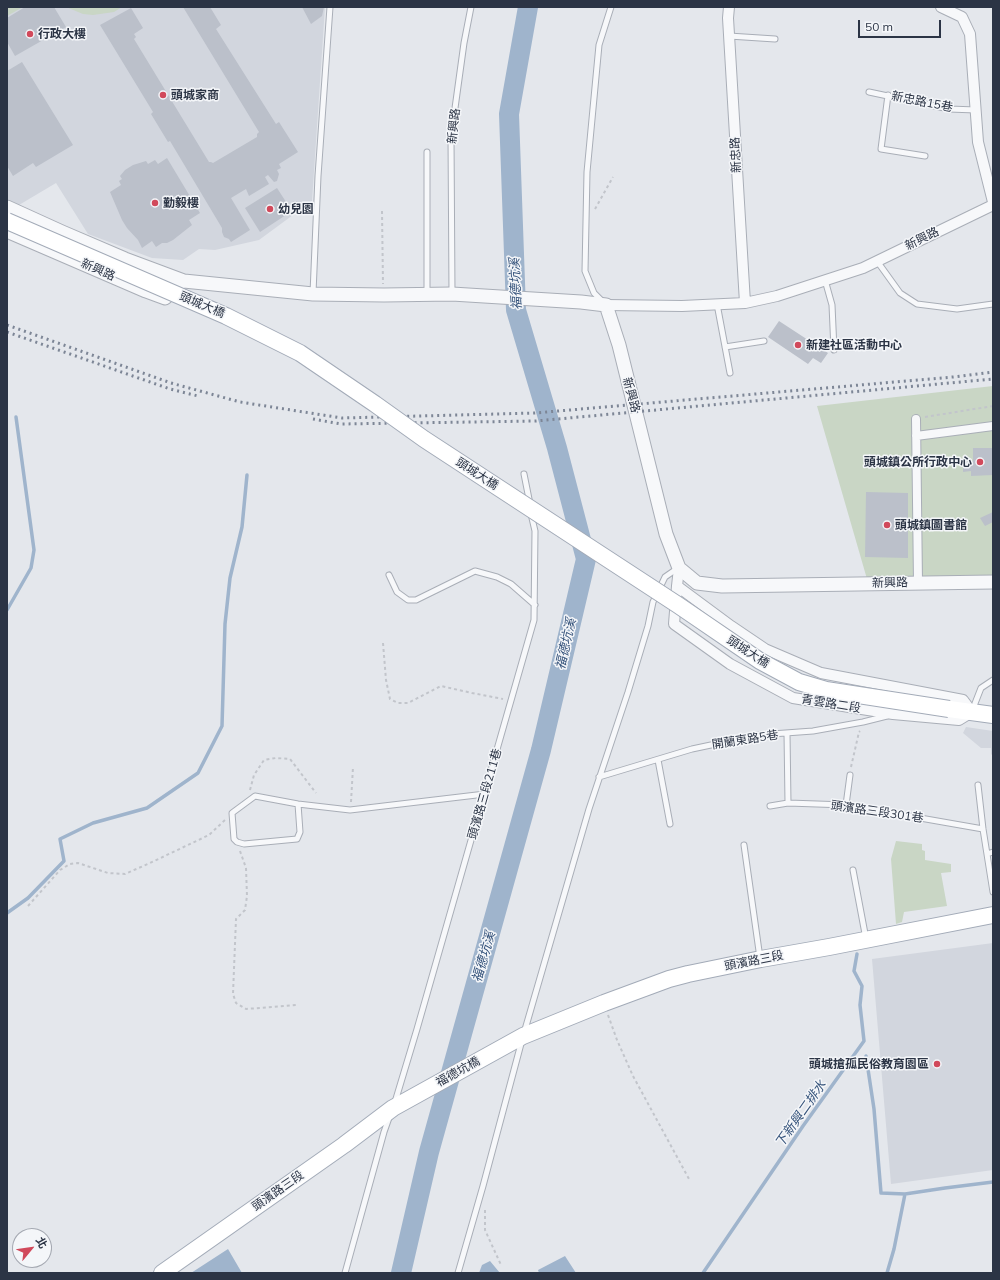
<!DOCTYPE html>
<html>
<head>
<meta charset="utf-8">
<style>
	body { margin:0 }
	#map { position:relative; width:1000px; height:1280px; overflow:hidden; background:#e4e7ec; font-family:Mulish,"Noto Sans TC",sans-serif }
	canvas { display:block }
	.frame { position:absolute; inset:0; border:8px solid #2b3445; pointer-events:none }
	.north { position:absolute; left:12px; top:1228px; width:40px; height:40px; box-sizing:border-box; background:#f4f6f9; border:1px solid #a4a8b1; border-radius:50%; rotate:61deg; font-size:11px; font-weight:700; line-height:16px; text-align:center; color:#2b3445 }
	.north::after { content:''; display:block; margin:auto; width:14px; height:18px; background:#d1495b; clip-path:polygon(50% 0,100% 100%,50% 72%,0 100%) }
	.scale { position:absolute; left:858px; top:20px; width:83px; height:18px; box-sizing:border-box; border:2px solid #2b3445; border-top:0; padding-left:5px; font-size:12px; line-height:14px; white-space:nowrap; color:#2b3445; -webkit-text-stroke:3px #f4f6f9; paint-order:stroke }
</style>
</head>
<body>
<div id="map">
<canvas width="1000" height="1280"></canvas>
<div class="frame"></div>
<div class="north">北</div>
<div class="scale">50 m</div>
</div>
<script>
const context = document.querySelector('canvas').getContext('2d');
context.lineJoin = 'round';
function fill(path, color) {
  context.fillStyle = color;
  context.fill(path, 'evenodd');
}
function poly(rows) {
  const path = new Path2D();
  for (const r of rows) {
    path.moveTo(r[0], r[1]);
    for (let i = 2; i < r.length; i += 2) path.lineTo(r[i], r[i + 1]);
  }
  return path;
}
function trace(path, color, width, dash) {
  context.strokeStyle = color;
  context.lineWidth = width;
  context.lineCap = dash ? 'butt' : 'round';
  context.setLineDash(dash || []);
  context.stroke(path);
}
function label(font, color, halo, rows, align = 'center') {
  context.font = font + ' Mulish,"Noto Sans TC",sans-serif';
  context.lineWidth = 3;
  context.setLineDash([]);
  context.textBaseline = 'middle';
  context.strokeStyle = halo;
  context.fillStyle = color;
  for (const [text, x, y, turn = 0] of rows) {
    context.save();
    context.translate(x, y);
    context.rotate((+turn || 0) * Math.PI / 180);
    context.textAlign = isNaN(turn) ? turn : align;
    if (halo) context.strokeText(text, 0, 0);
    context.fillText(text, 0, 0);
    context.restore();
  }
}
fill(poly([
	[7,7,325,7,312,201,259,240,215,250,199,249,183,260,152,258,88,234,56,183,19,205,7,199],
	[966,727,993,731,993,756,991,754,991,748,981,748,963,733],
	[993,943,993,1170,891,1184,872,959]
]), '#d2d6de');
fill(poly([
	[7,7,23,7,7,16],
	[66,7,122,7,114,12,93,15,83,14],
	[993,386,993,575,867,579,817,406],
	[896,841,922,844,922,850,925,851,925,860,951,864,951,872,941,873,947,906,904,912,902,922,896,924,891,859]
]), '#c9d6c5');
fill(poly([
	[228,1249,242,1273,191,1273],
	[565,1256,576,1273,539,1273,538,1270],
	[490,1261,500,1273,479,1273,482,1265]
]), '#9fb4cc');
trace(poly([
	[7,610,31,568,34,550,16,417],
	[7,913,28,898,64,861,60,839,93,823,147,808,198,773,222,726,225,624,230,578,242,527,247,475],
	[866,1056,874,1109,881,1193,905,1194,894,1249,887,1273],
	[905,1194,945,1188,993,1182],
	[703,1273,803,1126,864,1041,860,1005,862,986,854,971,857,954]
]), '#9fb4cc', 3.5);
trace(poly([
	[401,1273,429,1152,541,750,586,559,557,448,516,310,509,114,528,7]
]), '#9fb4cc', 20);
fill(poly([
	[25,7,54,7,66,27,15,56,7,42,7,18],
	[183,7,210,7,221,25,216,29,276,124,279,122,298,152,279,164,281,168,277,170,279,174,277,181,274,182,268,175,265,177,269,184,249,196,246,189,231,198,250,230,231,242,229,239,224,237,222,232,222,228,170,141,168,142,151,114,153,112,100,25,131,8,143,28,134,34,136,37,134,39,209,162,211,162,213,163,257,137,257,134,259,132],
	[302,7,324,7,322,16,311,24],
	[22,62,73,145,36,167,33,163,13,176,7,166,7,71],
	[167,158,200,213,189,220,192,225,173,240,167,243,162,243,156,247,152,241,142,248,138,240,127,228,122,220,110,192,121,185,119,181,122,179,120,176,125,170,133,165,146,161,148,164,155,160,158,164],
	[277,188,288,205,294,201,296,201,298,203,298,205,292,210,292,211,260,232,245,208],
	[779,321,828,353,821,363,813,358,808,364,768,337],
	[973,448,993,448,993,475,971,476,971,471,963,472,963,462,973,461],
	[866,492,908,493,908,558,865,557],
	[993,512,993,522,985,526,980,518]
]), '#bbc0ca');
const service = poly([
	[729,36,775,39],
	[869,92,949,109,976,110],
	[888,95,881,149,925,156],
	[427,152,427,293],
	[877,261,900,293,917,304,957,309,993,304],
	[825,280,832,305,834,350],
	[313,293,318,176,330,7],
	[452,294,451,137,464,43,471,7],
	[603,302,594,293,585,271,587,172,599,45,611,7],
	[717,304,730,373],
	[725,347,764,341],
	[524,474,530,504],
	[389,575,397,592,408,600,416,600,475,571,497,577,511,584,535,605],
	[972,711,981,688,993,680],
	[787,733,788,803],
	[658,760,670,824],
	[599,777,692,749,758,735,813,731,863,722,887,716],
	[978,785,983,829,993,892],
	[298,804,300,832,297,839,244,844,237,842,234,839,232,813,255,796,298,804,350,810,485,794],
	[846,805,850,775],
	[770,806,788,803,846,805,983,829],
	[744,845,760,958],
	[987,854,993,852],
	[853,870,866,939],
	[524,1033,589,809,628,692,648,626,653,602,665,577,678,568],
	[395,1102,417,1029,534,620,535,531,531,514],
	[345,1273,384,1132,390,1115],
	[458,1273,483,1186,522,1040]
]);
const pedestrian = poly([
	[916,419,918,583],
	[916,436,993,426]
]);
const minor = poly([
	[729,7,728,18,745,303],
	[941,7,962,17,970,34,978,142,993,202],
	[606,305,682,306,745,303,777,296,863,268,993,205],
	[677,586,731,626,765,649,821,673,963,700,972,712,959,720,893,714,793,698,730,664,674,624,677,586,679,568]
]);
const tertiary = poly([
	[7,207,62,232,125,259,184,281,313,294,384,295,452,294,581,302,606,305,619,345,666,534,679,568,697,583,722,586,993,582],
	[7,231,146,291,165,298,178,286]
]);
const primary = poly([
	[949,709,993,715],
	[162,1273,344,1145,393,1108,523,1036,604,1003,669,979,688,974,761,959,829,947,993,915]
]);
trace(service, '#a9aeb7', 7);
trace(pedestrian, '#a9aeb7', 10);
trace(minor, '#a9aeb7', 12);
trace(tertiary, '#a9aeb7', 15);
trace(primary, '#a3abb8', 18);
trace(poly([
	[595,209,613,177],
	[382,211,383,284],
	[925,417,993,406],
	[383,643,386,680,390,699,398,703,408,703,441,686,472,693,503,699],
	[851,767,859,732,860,731],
	[250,790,254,775,264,760,276,758,290,759,316,793],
	[351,802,353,767],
	[240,851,246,868,247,896,245,910,236,919,233,994,236,1003,246,1009,297,1005],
	[28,906,60,870,70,864,78,863,108,873,125,874,150,863,209,835,225,820],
	[608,1015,617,1040,633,1076,689,1179],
	[485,1210,485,1230,501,1265]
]), '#c2c5cb', 2, [3, 3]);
trace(service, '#f7f8fa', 5);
trace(pedestrian, '#f7f8fa', 8);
trace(minor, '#f7f8fa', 10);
trace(tertiary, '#f7f8fa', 13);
trace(primary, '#fff', 16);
trace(poly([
	[7,325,171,383,240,402,342,418,535,413,953,377,993,372],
	[7,332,170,389,198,396],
	[313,419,341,424,536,421,993,379]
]), '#7d8696', 3, [2, 4]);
const primaryBridge = poly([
	[7,221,226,316,300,353,375,404,424,439,678,605,760,661,799,682,826,690,949,709]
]);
trace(primaryBridge, '#a3abb8', 18, []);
trace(primaryBridge, '#fff', 16);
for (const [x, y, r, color] of [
	[30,34,4,"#d1495b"],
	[163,95,4,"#d1495b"],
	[155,203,4,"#d1495b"],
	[270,209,4,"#d1495b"],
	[798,345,4,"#d1495b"],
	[980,462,4,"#d1495b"],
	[887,525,4,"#d1495b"],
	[937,1064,4,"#d1495b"]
]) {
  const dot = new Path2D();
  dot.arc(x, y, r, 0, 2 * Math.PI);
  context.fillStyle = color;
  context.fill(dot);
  trace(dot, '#f4f6f9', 1.5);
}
label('bold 12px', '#2b3445', '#f4f6f9', [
	["行政大樓",38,34],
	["頭城家商",171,95],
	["勤毅樓",163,203],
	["幼兒園",278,209],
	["新建社區活動中心",806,345],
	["頭城鎮公所行政中心",972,462,"right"],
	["頭城鎮圖書館",895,525],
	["頭城搶孤民俗教育園區",929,1064,"right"]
], 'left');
label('12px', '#2b3445', '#f4f6f9', [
	["新忠路15巷",922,102,11],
	["新興路",454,126,-84],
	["新忠路",736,155,-93],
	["新興路",922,239,-26],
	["新興路",98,270,24],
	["頭城大橋",202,305,23],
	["新興路",631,395,75],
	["頭城大橋",477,474,33],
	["新興路",890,583,-1],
	["頭城大橋",748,652,33],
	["青雲路二段",831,704,9],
	["開蘭東路5巷",745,740,-9],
	["頭濱路三段211巷",485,794,-74],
	["頭濱路三段301巷",877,812,8],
	["頭濱路三段",754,961,-11],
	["福德坑橋",458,1072,-29],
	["頭濱路三段",278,1191,-35]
]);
label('italic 13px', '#34527a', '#f4f6f9', [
	["福德坑溪",516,284,-93],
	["福德坑溪",566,644,-77],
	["福德坑溪",484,957,-74],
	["下新興二排水",801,1114,-55]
]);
</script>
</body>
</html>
